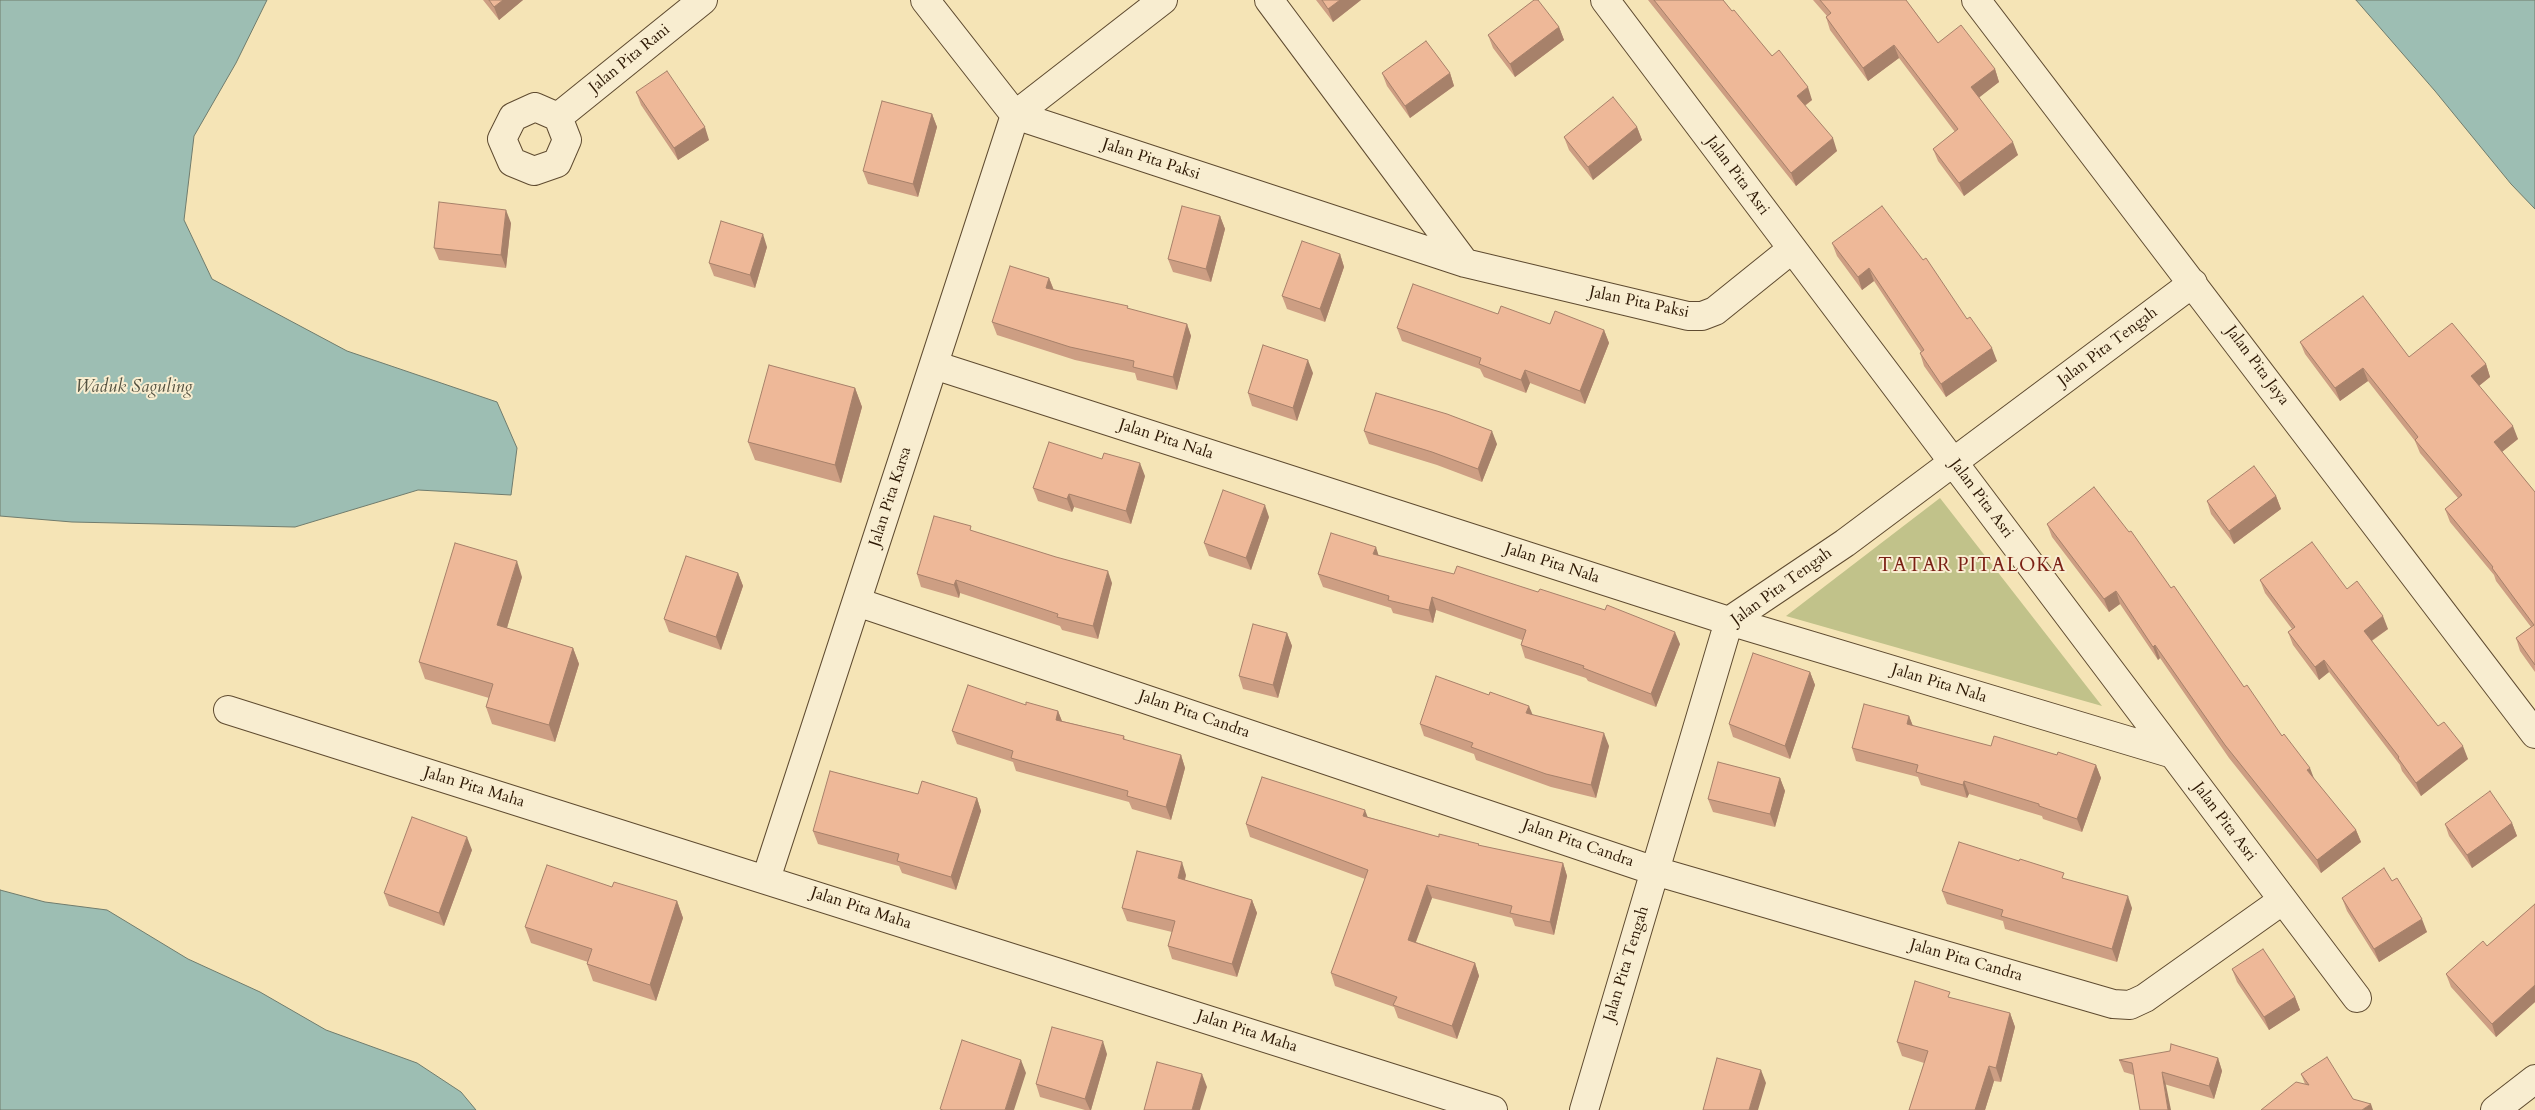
<!DOCTYPE html>
<html>
<head>
<meta charset="utf-8">
<style>
	body { margin:0 }
	canvas { display:block; background:#f5e4b6 }
</style>
</head>
<body>
<canvas width="2535" height="1110"></canvas>
<script>
const context = document.querySelector('canvas').getContext('2d');
context.lineJoin = 'round';
function fill(path, color) {
  context.fillStyle = color;
  context.fill(path, 'evenodd');
}
function poly(rows) {
  const path = new Path2D();
  for (const r of rows) {
    path.moveTo(r[0], r[1]);
    for (let i = 2; i < r.length; i += 2) path.lineTo(r[i], r[i + 1]);
  }
  return path;
}
function trace(path, color, width, dash) {
  context.strokeStyle = color;
  context.lineWidth = width;
  context.lineCap = dash ? 'butt' : 'round';
  context.setLineDash(dash || []);
  context.stroke(path);
}
function label(font, color, halo, rows, align = 'center') {
  context.font = font + ' Cardo,serif';
  context.lineWidth = 4;
  context.setLineDash([]);
  context.textBaseline = 'middle';
  context.strokeStyle = halo;
  context.fillStyle = color;
  for (const [text, x, y, turn = 0] of rows) {
    context.save();
    context.translate(x, y);
    context.rotate((+turn || 0) * Math.PI / 180);
    context.textAlign = isNaN(turn) ? turn : align;
    if (halo) context.strokeText(text, 0, 0);
    context.fillText(text, 0, 0);
    context.restore();
  }
}
fill(poly([
	[1940,498,2102,706,1786,616]
]), '#c1c28a');
const water = poly([
	[0,0,267,0,236,63,194,136,184,220,212,279,347,351,497,402,517,448,511,495,418,490,295,527,72,522,0,516,0,0],
	[2356,0,2535,0,2535,209,2511,184,2435,91,2356,0],
	[0,890,45,902,107,910,188,959,260,992,326,1030,417,1063,461,1092,476,1110,0,1110,0,890]
]);
fill(water, '#9dbeb3');
trace(water, '#707c6d', 1);
const minor = poly([
	[925,0,1015,115],
	[1269,0,1465,263],
	[1605,0,2357,998],
	[1976,0,2535,734],
	[535,107,558,117,567,140,557,163,534,171,512,162,502,139,513,117,535,107],
	[1015,115,1465,263,1688,316,1702,316,1715,311,1792,249],
	[1015,115,1163,0],
	[558,117,703,0],
	[934,365,1729,621,2173,754],
	[857,602,1655,871,2113,1004,2130,1005,2145,998,2283,900],
	[228,710,1493,1110],
	[766,879,1015,115],
	[1584,1110,1729,621,1845,543,2193,283],
	[2495,1110,2535,1079]
]);
trace(minor, '#5f4b30', 30);
trace(minor, '#f8edd0', 28);
fill(poly([
	[483,0,523,0,499,20],
	[1316,0,1361,0,1333,22],
	[1648,0,1723,0,1732,11,1812,100,1805,106,1837,151,1796,186],
	[1813,0,1906,0,1938,43,1995,69,1999,82,1979,97,2018,155,1964,196,1938,161,1933,149,1955,132,1899,58,1868,81,1830,30,1826,17,1827,16],
	[1559,27,1564,40,1515,77,1493,48,1488,35],
	[1382,73,1450,73,1454,86,1410,118,1387,86],
	[636,92,709,140,678,160,641,105],
	[932,114,937,127,918,197,868,184,863,171],
	[1637,127,1642,140,1593,180,1569,150,1564,137],
	[1220,216,1225,229,1211,282,1173,272,1168,259],
	[511,223,506,268,439,260,434,248],
	[1832,243,1967,319,1997,361,1946,397,1924,366,1920,353,1921,352,1874,281,1862,290,1837,256],
	[767,247,755,288,714,276,709,263],
	[1340,254,1344,267,1325,322,1287,309,1282,296],
	[1049,278,1054,290,1187,324,1191,336,1177,390,1137,380,1135,373,1075,360,997,335,992,322],
	[1498,314,1550,324,1604,330,1609,343,1585,404,1530,383,1526,393,1484,377,1480,369,1402,341,1397,328],
	[2300,342,2409,357,2486,364,2490,377,2479,386,2518,439,2502,452,2535,492,2535,672,2520,651,2516,638,2531,627,2496,581,2494,575,2450,522,2445,509,2458,498,2420,453,2415,441,2368,381,2340,401,2305,354],
	[1313,373,1297,421,1252,406,1248,393],
	[855,388,862,407,841,483,755,460,748,442],
	[1364,431,1497,444,1482,482,1437,465,1369,444],
	[1102,459,1145,476,1131,524,1074,507,1072,512,1038,501,1033,488],
	[2276,496,2281,509,2234,544,2211,514,2207,501],
	[1269,517,1251,570,1209,556,1204,543],
	[2047,524,2171,588,2244,687,2282,736,2314,780,2356,830,2361,842,2321,873,2229,758,2160,658,2158,660,2120,604,2109,612,2052,537],
	[973,531,1112,583,1098,639,1062,630,1060,626,960,593,959,598,921,587,917,574],
	[1379,556,1680,644,1656,707,1588,681,1586,678,1525,658,1521,645,1522,640,1436,610,1433,623,1393,613,1391,608,1323,587,1318,574],
	[738,573,743,586,721,650,669,632,664,619],
	[522,577,507,628,573,648,579,664,555,742,492,724,486,707,489,698,425,679,419,662],
	[2260,580,2347,589,2388,629,2372,641,2438,726,2468,759,2421,796,2402,771,2400,765,2329,672,2319,680,2293,645,2288,632,2292,629,2265,593],
	[1287,633,1292,646,1278,698,1243,689,1239,676],
	[1810,672,1815,685,1790,759,1733,737,1729,724],
	[1026,705,1058,711,1062,721,1124,736,1125,740,1181,755,1185,768,1171,820,1132,809,1129,802,1016,771,1013,762,957,744,952,731],
	[1532,715,1609,746,1596,798,1551,787,1476,760,1474,754,1424,736,1420,724],
	[1909,716,1913,726,1991,746,2057,755,2096,765,2101,778,2082,832,2043,819,2042,816,1969,794,1967,798,1921,785,1918,777,1856,761,1852,748],
	[1780,778,1785,791,1775,827,1713,812,1708,799],
	[918,794,977,798,981,811,956,890,902,873,899,866,818,844,813,831],
	[1368,817,1439,837,1563,863,1567,876,1554,935,1515,926,1512,918,1432,898,1416,942,1475,963,1479,976,1457,1039,1398,1018,1394,1007,1335,986,1331,973,1365,879,1250,837,1246,824],
	[2512,823,2517,836,2472,868,2449,836,2445,824],
	[472,850,444,926,389,906,384,893],
	[1186,875,1185,880,1252,900,1257,913,1237,977,1172,959,1168,946,1172,932,1127,921,1122,908],
	[2066,879,2132,908,2117,962,2005,929,2003,921,1947,904,1942,891],
	[2392,881,2427,932,2379,962,2347,911,2342,898],
	[612,887,677,901,683,918,656,1001,593,981,587,964,588,962,531,943,525,927],
	[2535,904,2535,1002,2496,1037,2451,987,2446,974,2487,946],
	[2232,969,2295,997,2300,1010,2269,1030,2237,982],
	[1952,998,2010,1013,2015,1027,2001,1082,1994,1081,1985,1110,1909,1110,1924,1063,1902,1056,1897,1042],
	[1107,1054,1091,1110,1085,1110,1040,1097,1036,1084],
	[2218,1058,2222,1071,2214,1099,2124,1072,2119,1060],
	[2301,1074,2353,1099,2305,1084]
]), '#cd9e83');
fill(poly([
	[503,0,523,0,499,20,494,7],
	[1340,0,1361,0,1333,22,1328,9],
	[1559,27,1564,40,1515,77,1510,64],
	[1894,45,1899,58,1868,81,1863,68],
	[1995,69,1999,82,1976,100,1971,87],
	[1450,73,1454,86,1410,118,1405,106],
	[1808,87,1812,100,1801,108,1797,96],
	[932,114,937,127,918,197,913,184],
	[705,127,709,140,678,160,674,148],
	[1637,127,1642,140,1593,180,1588,167],
	[1833,138,1837,151,1796,186,1791,173],
	[2013,142,2018,155,1964,196,1959,183],
	[506,210,511,223,506,268,501,255],
	[1220,216,1225,229,1211,282,1206,269],
	[763,234,767,247,755,288,750,275],
	[1340,254,1344,267,1325,322,1320,309],
	[1869,268,1874,281,1862,290,1858,277],
	[1049,278,1054,291,1046,288],
	[1187,324,1191,336,1177,390,1173,377],
	[1604,330,1609,343,1585,404,1580,391],
	[1992,348,1997,361,1946,397,1941,384],
	[1308,360,1313,373,1297,421,1293,408],
	[2486,364,2490,377,2475,389,2471,376],
	[2363,368,2368,381,2340,401,2335,388],
	[1525,370,1530,383,1526,393,1521,380],
	[855,388,862,407,841,483,835,465],
	[2513,426,2518,439,2498,455,2494,442],
	[1492,431,1497,444,1482,482,1478,469],
	[1140,463,1145,476,1131,524,1126,511],
	[1069,494,1074,507,1072,512,1067,499],
	[2276,496,2281,509,2234,544,2229,531],
	[1265,505,1269,517,1251,570,1246,558],
	[1376,547,1380,560,1373,554],
	[517,561,522,577,503,641,497,625],
	[1108,571,1112,583,1098,639,1093,626],
	[738,573,743,586,721,650,716,637],
	[956,580,960,593,959,598,954,585],
	[2116,591,2120,604,2109,612,2104,599],
	[1432,597,1436,610,1433,623,1429,610],
	[2383,616,2388,629,2368,643,2364,631],
	[1675,632,1680,644,1656,707,1651,694],
	[1287,633,1292,646,1278,698,1273,685],
	[2155,645,2160,658,2158,660,2153,647],
	[573,648,579,664,555,742,549,725],
	[2324,660,2329,672,2319,680,2315,667],
	[1810,672,1815,685,1790,759,1785,746],
	[1529,706,1534,718,1526,713],
	[1058,711,1063,724,1056,720],
	[1909,716,1914,729,1907,724],
	[1604,733,1609,746,1596,798,1591,785],
	[2463,746,2468,759,2421,796,2416,783],
	[1181,755,1185,768,1171,820,1166,807],
	[2096,765,2101,778,2082,832,2077,819],
	[2310,768,2315,781,2307,770],
	[1780,778,1785,791,1775,827,1770,814],
	[1964,781,1969,794,1967,798,1963,785],
	[977,798,981,811,956,890,951,877],
	[1365,810,1370,823,1363,816],
	[2512,823,2517,836,2472,868,2467,855],
	[2356,830,2361,842,2321,873,2317,860],
	[467,837,472,850,444,926,439,913],
	[1182,862,1186,875,1182,890,1178,878],
	[1563,863,1567,876,1554,935,1550,922],
	[1427,885,1432,898,1412,952,1408,940],
	[2128,896,2132,908,2117,962,2112,949],
	[1252,900,1257,913,1237,977,1232,964],
	[677,901,683,918,656,1001,650,985],
	[2422,919,2427,932,2379,962,2374,949],
	[1475,963,1479,976,1457,1039,1452,1026],
	[2535,985,2535,1002,2496,1037,2492,1024],
	[2295,997,2300,1010,2269,1030,2264,1017],
	[2010,1013,2015,1027,2001,1082,1996,1068],
	[1103,1041,1107,1054,1091,1110,1090,1110,1085,1099],
	[2218,1058,2222,1071,2214,1099,2209,1086],
	[1021,1060,1026,1073,1014,1110,1005,1110],
	[1989,1066,1994,1081,1985,1110,1975,1110],
	[1761,1070,1766,1083,1758,1110,1749,1110],
	[2162,1072,2166,1085,2171,1110,2168,1110],
	[1202,1074,1207,1087,1200,1110,1192,1110],
	[2371,1104,2373,1110,2362,1110]
]), '#a7816a');
const building = poly([
	[489,0,503,0,494,7,489,0],
	[1322,0,1340,0,1328,9,1322,0],
	[1534,0,1538,0,1559,27,1510,64,1488,35,1534,0],
	[1654,0,1723,0,1732,11,1734,10,1772,56,1779,50,1808,87,1797,96,1833,138,1791,173,1654,0],
	[1820,0,1906,0,1938,43,1961,25,1995,69,1971,87,2013,142,1959,183,1933,149,1958,129,1894,45,1863,68,1826,17,1831,13,1820,0],
	[1426,41,1450,73,1405,106,1382,73,1426,41],
	[667,71,705,127,674,148,636,92,667,71],
	[1613,97,1637,127,1588,167,1564,137,1613,97],
	[882,101,932,114,913,184,863,171,882,101],
	[439,202,506,210,501,255,434,248,439,202],
	[1182,206,1220,216,1206,269,1168,259,1182,206],
	[1882,206,1923,260,1926,258,1967,319,1970,317,1992,348,1941,384,1920,353,1924,350,1869,268,1858,277,1832,243,1882,206],
	[721,221,763,234,750,275,709,263,721,221],
	[1302,241,1340,254,1320,309,1282,296,1302,241],
	[1010,266,1049,278,1046,288,1128,306,1127,308,1187,324,1173,377,1133,367,1134,361,1070,347,992,322,1010,266],
	[1413,284,1498,314,1501,306,1550,324,1555,311,1604,330,1580,391,1525,370,1521,380,1479,364,1481,358,1397,328,1413,284],
	[2363,296,2409,357,2452,323,2486,364,2471,376,2513,426,2494,442,2535,492,2535,665,2516,638,2534,625,2492,568,2493,567,2445,509,2462,495,2415,440,2418,437,2363,368,2335,388,2300,342,2363,296],
	[1263,345,1308,360,1293,408,1248,393,1263,345],
	[769,365,855,388,835,465,748,442,769,365],
	[1376,393,1447,414,1492,431,1478,469,1432,452,1364,431,1376,393],
	[1049,442,1102,459,1104,453,1140,463,1126,511,1069,494,1067,499,1033,488,1049,442],
	[2254,466,2276,496,2229,531,2207,501,2254,466],
	[2094,487,2129,532,2131,531,2171,588,2174,586,2244,687,2247,685,2282,736,2284,734,2310,768,2307,770,2356,830,2317,860,2225,745,2155,645,2153,647,2116,591,2104,599,2047,524,2094,487],
	[1223,490,1265,505,1246,558,1204,543,1223,490],
	[934,516,971,526,970,530,1056,557,1108,571,1093,626,1057,617,1058,614,956,580,954,585,917,574,934,516],
	[1331,533,1376,547,1373,554,1454,574,1457,566,1538,592,1540,589,1605,610,1607,605,1675,632,1651,694,1583,668,1584,666,1521,645,1526,630,1432,597,1429,610,1388,600,1389,596,1318,574,1331,533],
	[2312,542,2347,589,2357,581,2383,616,2364,631,2438,726,2444,722,2463,746,2416,783,2398,758,2399,757,2324,660,2315,667,2288,632,2295,627,2260,580,2312,542],
	[455,543,517,561,497,625,573,648,549,725,486,707,493,684,419,662,455,543],
	[686,556,738,573,716,637,664,619,686,556],
	[1253,624,1287,633,1273,685,1239,676,1253,624],
	[1753,653,1810,672,1785,746,1729,724,1753,653],
	[1436,676,1489,695,1490,692,1529,706,1526,713,1604,733,1591,785,1546,774,1471,747,1473,743,1420,724,1436,676],
	[968,685,1026,705,1026,702,1058,711,1056,720,1124,736,1123,739,1181,755,1166,807,1127,796,1128,791,1011,758,1013,751,952,731,968,685],
	[1864,704,1909,716,1907,724,1991,746,1994,736,2057,755,2058,752,2096,765,2077,819,2039,806,2039,804,1964,781,1963,785,1916,772,1918,765,1852,748,1864,704],
	[1718,762,1780,778,1770,814,1708,799,1718,762],
	[830,771,918,794,922,781,977,798,951,877,897,861,899,854,813,831,830,771],
	[1262,777,1365,810,1363,816,1439,837,1439,834,1479,844,1478,845,1563,863,1550,922,1510,913,1512,906,1427,885,1408,940,1475,963,1452,1026,1393,1005,1397,997,1331,973,1368,870,1246,824,1262,777],
	[2490,791,2512,823,2467,855,2445,824,2490,791],
	[412,817,467,837,439,913,384,893,412,817],
	[1959,842,2019,861,2020,859,2064,873,2062,878,2128,896,2112,949,2001,916,2003,910,1942,891,1959,842],
	[1137,851,1182,862,1178,878,1252,900,1232,964,1168,946,1175,921,1122,908,1137,851],
	[547,865,612,887,614,882,677,901,650,985,587,964,592,949,525,927,547,865],
	[2384,868,2392,881,2397,878,2422,919,2374,949,2342,898,2384,868],
	[2535,904,2535,985,2492,1024,2446,974,2483,941,2487,946,2535,904],
	[2263,949,2295,997,2264,1017,2232,969,2263,949],
	[1915,981,1950,992,1948,997,2010,1013,1996,1068,1989,1066,1975,1110,1909,1110,1928,1051,1897,1042,1915,981],
	[1052,1027,1103,1041,1085,1099,1036,1084,1052,1027],
	[962,1040,1021,1060,1005,1110,943,1110,940,1109,962,1040],
	[2171,1044,2218,1058,2209,1086,2162,1072,2168,1110,2140,1110,2132,1063,2119,1060,2170,1051,2171,1044],
	[2327,1057,2353,1099,2371,1104,2362,1110,2261,1110,2296,1082,2309,1085,2301,1074,2327,1057],
	[1717,1058,1761,1070,1749,1110,1703,1110,1717,1058],
	[1157,1062,1202,1074,1192,1110,1144,1110,1157,1062]
]);
fill(building, '#eeb898');
trace(building, '#a7816a', 1);
label('16px', '#2d1804', '#f8edd0', [
	["Jalan Pita Rani",630,59,-39],
	["Jalan Pita Paksi",1151,160,18],
	["Jalan Pita Asri",1737,176,53],
	["Jalan Pita Paksi",1639,303,12],
	["Jalan Pita Tengah",2108,347,-37],
	["Jalan Pita Jaya",2257,366,53],
	["Jalan Pita Nala",1166,440,18],
	["Jalan Pita Karsa",891,497,-72],
	["Jalan Pita Asri",1981,499,53],
	["Jalan Pita Nala",1552,564,18],
	["Jalan Pita Tengah",1782,587,-36],
	["Jalan Pita Nala",1939,684,17],
	["Jalan Pita Candra",1194,715,19],
	["Jalan Pita Maha",474,788,17],
	["Jalan Pita Asri",2224,822,53],
	["Jalan Pita Candra",1578,844,19],
	["Jalan Pita Maha",861,909,18],
	["Jalan Pita Candra",1966,961,16],
	["Jalan Pita Tengah",1627,964,-73],
	["Jalan Pita Maha",1247,1032,18]
]);
label('italic 18px', '#545241', '#f8edd0', [
	["Waduk Saguling",134,388]
]);
context.letterSpacing = '1px';
label('19px', '#7a1f14', '#f8edd0', [
	["TATAR PITALOKA",1972,567]
]);
context.letterSpacing = '0px';
</script>
</body>
</html>
